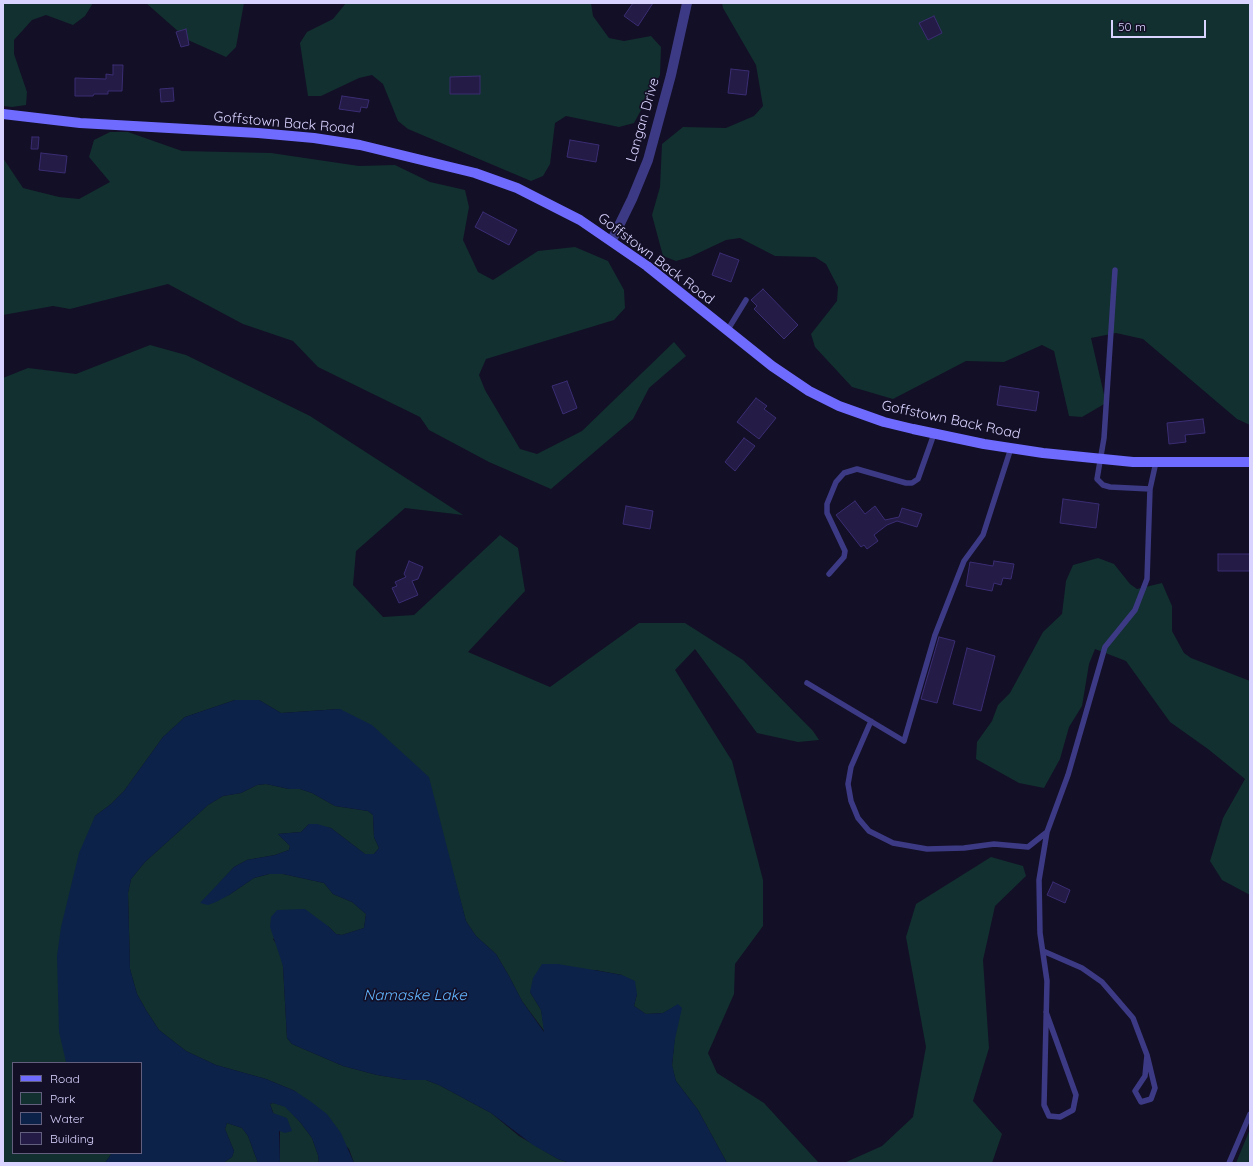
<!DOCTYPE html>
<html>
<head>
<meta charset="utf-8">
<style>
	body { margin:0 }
	#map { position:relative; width:1253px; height:1166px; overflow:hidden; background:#130f26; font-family:Quicksand,sans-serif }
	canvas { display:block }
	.frame { position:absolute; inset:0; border:4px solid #d9d4ff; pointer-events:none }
	.legend { position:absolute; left:12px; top:1062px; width:130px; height:92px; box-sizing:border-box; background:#130f26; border:1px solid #625e7d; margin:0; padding:5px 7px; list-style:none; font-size:12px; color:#d9d4ff }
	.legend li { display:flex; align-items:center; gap:8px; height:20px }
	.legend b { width:20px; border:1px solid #625e7d }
	.scale { position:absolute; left:1111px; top:20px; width:95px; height:18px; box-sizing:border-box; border:2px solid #d9d4ff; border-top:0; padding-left:5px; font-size:12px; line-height:14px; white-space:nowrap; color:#d9d4ff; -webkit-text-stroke:3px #130f26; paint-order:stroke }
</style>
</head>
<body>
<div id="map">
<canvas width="1253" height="1166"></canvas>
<div class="frame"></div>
<ul class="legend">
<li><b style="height:5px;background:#6f6bff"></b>Road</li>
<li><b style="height:11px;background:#12302f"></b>Park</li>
<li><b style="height:11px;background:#0c2248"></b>Water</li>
<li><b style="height:11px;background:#241b47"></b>Building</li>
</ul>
<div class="scale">50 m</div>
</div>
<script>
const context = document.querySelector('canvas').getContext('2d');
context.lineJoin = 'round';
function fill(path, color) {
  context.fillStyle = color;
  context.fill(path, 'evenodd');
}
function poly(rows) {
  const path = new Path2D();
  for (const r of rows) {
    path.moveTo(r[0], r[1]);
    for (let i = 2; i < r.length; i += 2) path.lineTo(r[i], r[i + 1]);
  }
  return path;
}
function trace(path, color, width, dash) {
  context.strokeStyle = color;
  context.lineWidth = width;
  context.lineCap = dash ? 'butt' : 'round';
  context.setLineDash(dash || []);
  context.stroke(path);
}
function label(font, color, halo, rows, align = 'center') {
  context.font = font + ' Quicksand,sans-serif';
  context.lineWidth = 3.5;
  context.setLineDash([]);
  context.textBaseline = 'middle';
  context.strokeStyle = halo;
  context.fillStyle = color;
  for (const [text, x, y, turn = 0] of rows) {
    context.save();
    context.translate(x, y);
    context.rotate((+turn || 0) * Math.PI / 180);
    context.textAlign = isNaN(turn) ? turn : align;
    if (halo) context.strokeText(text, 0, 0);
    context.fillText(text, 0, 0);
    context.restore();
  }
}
fill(poly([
	[3,3,93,3,85,16,73,25,46,15,32,20,14,40,14,54,27,92,26,105,12,107,3,106],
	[146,3,244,3,236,47,226,57,188,40],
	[346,3,591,3,593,16,609,38,624,41,651,36,661,47,660,75,634,123,619,127,566,116,555,123,550,164,543,176,531,181,408,129,398,121,383,84,372,75,359,78,321,96,308,96,300,43,307,32,333,19],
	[722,3,1250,3,1250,425,1237,419,1143,339,1116,333,1091,338,1106,403,1082,417,1069,416,1054,351,1042,345,1004,362,966,361,893,399,852,387,815,347,811,334,837,301,838,287,826,264,815,257,775,256,740,238,726,240,690,257,676,261,663,256,652,215,660,187,662,144,683,127,726,128,754,116,763,106,756,65,723,8],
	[110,132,128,132,182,151,271,153,359,166,395,165,430,182,465,190,469,207,463,240,478,272,493,280,538,251,575,247,608,261,624,290,625,308,614,320,486,359,479,375,485,390,520,449,537,454,582,431,674,342,686,356,649,388,633,419,551,489,489,462,429,430,420,417,318,367,293,341,243,324,168,284,70,309,53,306,3,315,3,158,23,188,59,197,79,199,110,182,89,157,94,140],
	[150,345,186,355,310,416,463,515,405,508,356,551,353,585,383,617,414,615,500,535,518,548,525,591,468,652,550,687,639,623,685,623,743,660,813,731,819,740,798,742,757,733,695,649,675,670,732,761,763,880,763,926,735,964,734,994,708,1053,717,1073,764,1103,819,1163,727,1163,698,1110,676,1081,672,1066,678,1005,663,1013,646,1014,634,1006,637,994,622,975,595,970,530,992,541,1010,545,1032,522,1001,509,976,496,954,476,936,466,921,451,866,340,709,281,713,259,700,235,700,185,717,163,737,124,791,111,804,95,816,67,1063,13,1063,13,1153,112,1153,105,1163,3,1163,3,378,28,368,76,374],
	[1098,558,1114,564,1130,584,1137,589,1162,583,1172,606,1172,631,1184,653,1191,658,1250,681,1250,895,1222,880,1210,861,1223,818,1245,779,1208,749,1170,722,1126,661,1095,649,1089,664,1082,706,1069,727,1060,759,1044,788,1019,783,976,759,977,742,992,721,998,705,1010,693,1043,632,1062,614,1066,581,1073,565],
	[266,784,289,789,300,789,312,793,335,806,368,811,373,815,374,837,379,848,374,854,365,854,331,828,309,824,301,832,278,834,290,846,289,850,275,855,247,860,234,867,201,903,229,895,254,878,269,874,283,874,324,883,333,894,352,902,366,914,364,928,342,935,336,934,328,926,273,939,279,948,283,966,287,1038,292,1044,343,1066,377,1075,407,1080,426,1080,439,1085,491,1113,519,1136,558,1159,570,1163,354,1163,349,1149,295,1091,266,1079,216,1065,186,1051,159,1030,146,1010,137,994,130,969,128,893,131,879,145,862,208,805,223,796,241,793,257,785],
	[991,857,1023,866,1026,876,995,906,983,960,989,1048,973,1101,1002,1134,992,1163,844,1163,882,1146,913,1117,926,1047,906,937,916,904],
	[273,1103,285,1106,300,1122,312,1138,318,1155,319,1163,280,1163,280,1131,270,1104],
	[227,1123,242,1128,248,1136,258,1163,223,1163,232,1157,234,1151,225,1129],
	[1250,1129,1250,1163,1236,1163]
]), '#12302f');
fill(poly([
	[235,700,259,700,281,713,340,709,372,725,429,777,466,921,476,936,496,954,509,976,522,1001,544,1032,541,1010,530,992,533,978,542,964,558,964,594,970,622,975,635,981,637,994,634,1006,646,1014,663,1013,678,1004,682,1008,675,1039,672,1065,676,1081,698,1110,727,1163,570,1163,558,1159,533,1145,491,1113,439,1085,426,1080,407,1080,377,1075,343,1066,292,1044,287,1038,283,966,270,927,271,917,277,910,305,909,328,926,336,934,342,935,364,928,366,914,352,902,333,894,324,883,283,874,269,874,254,878,229,895,216,902,208,905,200,903,234,867,247,860,275,855,289,850,290,846,278,834,301,832,309,824,317,824,331,828,365,854,374,854,379,848,374,837,373,815,368,811,335,806,312,793,300,789,289,789,266,784,257,785,241,793,223,796,208,805,145,862,131,879,128,893,130,969,137,994,146,1010,159,1030,186,1051,216,1065,266,1079,295,1091,310,1101,327,1114,341,1133,354,1163,319,1163,318,1155,312,1138,300,1122,285,1107,273,1103,270,1104,273,1113,287,1118,292,1131,285,1133,279,1131,280,1163,258,1163,248,1136,242,1128,227,1123,225,1129,234,1151,232,1157,223,1163,105,1163,112,1153,141,1153,141,1063,66,1062,59,1032,57,956,61,927,79,853,95,816,111,804,124,791,163,737,185,717]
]), '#0c2248');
const building = poly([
	[633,3,653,3,638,26,624,16,633,3],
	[934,16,942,33,928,40,919,23,934,16],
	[186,29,189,45,181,47,176,32,186,29],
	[113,65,123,65,122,91,108,91,108,94,94,94,93,96,75,96,75,78,106,79,106,74,113,75,113,65],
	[731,69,749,71,746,95,728,93,731,69],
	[480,76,480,94,450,94,450,77,480,76],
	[173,88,174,101,161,102,160,89,173,88],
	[342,96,369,100,367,108,361,107,360,112,339,109,342,96],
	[32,137,39,137,38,149,31,149,32,137],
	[570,140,599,145,596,162,567,157,570,140],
	[41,153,67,156,65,173,39,170,41,153],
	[483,212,517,230,509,245,475,227,483,212],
	[720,253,739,260,731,282,712,275,720,253],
	[763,289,798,325,784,339,754,309,757,306,751,300,763,289],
	[567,381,577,408,563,414,552,386,567,381],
	[1000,386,1039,392,1036,411,997,405,1000,386],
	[756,398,767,406,764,409,776,418,759,439,737,422,756,398],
	[1203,419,1205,433,1185,435,1186,442,1169,444,1167,423,1203,419],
	[744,438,755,446,735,471,725,462,744,438],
	[1063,499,1099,504,1096,528,1060,523,1063,499],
	[855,501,865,514,875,506,885,520,899,517,902,508,922,514,917,527,897,521,887,525,874,535,878,541,867,549,864,545,861,547,836,515,855,501],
	[626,506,653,511,650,529,623,524,626,506],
	[1218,554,1250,554,1250,571,1218,571,1218,554],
	[409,561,423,567,418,579,412,581,418,595,399,603,392,588,397,586,395,582,406,577,404,574,409,561],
	[994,561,1014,564,1011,579,1003,578,1001,585,994,583,992,591,966,586,970,562,993,566,994,561],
	[939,637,955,641,937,703,921,699,939,637],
	[967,648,995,656,981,711,953,704,967,648],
	[1053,882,1070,890,1065,903,1047,895,1053,882]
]);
fill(building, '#241b47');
trace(building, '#3b2d73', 1);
trace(poly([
	[1115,270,1104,438,1097,479,1103,485,1110,487,1150,489,1156,462],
	[727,331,746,300],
	[829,574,844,557,845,551,827,513,827,504,836,482,844,473,857,469,906,483,912,483,918,479,934,434],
	[807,683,904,741,935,635,964,561,983,535,1011,448],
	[871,721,851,767,848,784,851,801,858,818,869,831,893,843,927,849,964,848,994,844,1028,847,1047,832,1068,775,1105,647,1135,610,1147,579,1150,489],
	[1043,951,1082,968,1102,982,1133,1018,1147,1055,1145,1076,1135,1091,1141,1102,1151,1099,1155,1088,1147,1055],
	[1046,1012,1076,1095,1073,1110,1060,1117,1049,1116,1044,1105,1047,981,1040,933,1039,880,1047,832],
	[1229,1163,1250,1114]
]), '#3d3a85', 5.5);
trace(poly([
	[612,240,632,199,648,160,671,75,687,3]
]), '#3d3a85', 10);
trace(poly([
	[3,114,80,123,258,133,314,138,360,145,475,173,517,188,580,220,647,266,772,366,809,391,839,406,884,422,913,429,984,444,1043,453,1133,462,1250,462]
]), '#6f6bff', 10);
label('14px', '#d9d4ff', '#130f26', [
	["Langan Drive",643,120,-74],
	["Goffstown Back Road",284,123,5],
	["Goffstown Back Road",656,259,37],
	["Goffstown Back Road",951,420,12]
]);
label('italic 15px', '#62b6ff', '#130f26', [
	["Namaske Lake",415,995]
]);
</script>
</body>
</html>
